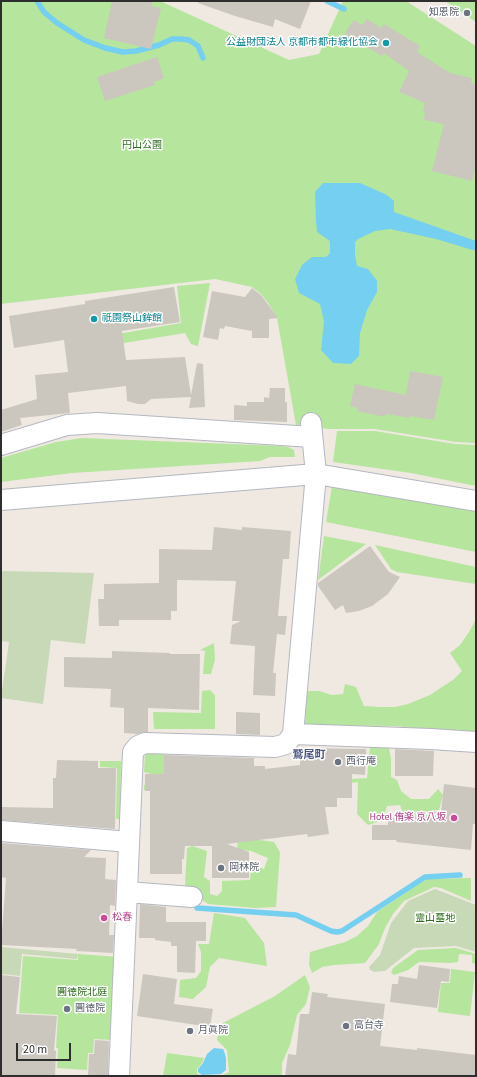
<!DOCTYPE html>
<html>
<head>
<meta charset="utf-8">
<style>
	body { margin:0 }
	#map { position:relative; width:477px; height:1077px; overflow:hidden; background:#efe9e1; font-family:"Source Sans 3",sans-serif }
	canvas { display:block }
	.frame { position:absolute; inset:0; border:2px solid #2e2e2e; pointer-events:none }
	.scale { position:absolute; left:16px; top:1043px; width:55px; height:18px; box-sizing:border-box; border:2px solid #2e2e2e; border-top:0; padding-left:5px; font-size:12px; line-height:14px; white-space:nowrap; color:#2e2e2e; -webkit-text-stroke:3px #fff; paint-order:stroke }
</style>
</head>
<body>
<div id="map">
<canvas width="477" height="1077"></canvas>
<div class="frame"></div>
<div class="scale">20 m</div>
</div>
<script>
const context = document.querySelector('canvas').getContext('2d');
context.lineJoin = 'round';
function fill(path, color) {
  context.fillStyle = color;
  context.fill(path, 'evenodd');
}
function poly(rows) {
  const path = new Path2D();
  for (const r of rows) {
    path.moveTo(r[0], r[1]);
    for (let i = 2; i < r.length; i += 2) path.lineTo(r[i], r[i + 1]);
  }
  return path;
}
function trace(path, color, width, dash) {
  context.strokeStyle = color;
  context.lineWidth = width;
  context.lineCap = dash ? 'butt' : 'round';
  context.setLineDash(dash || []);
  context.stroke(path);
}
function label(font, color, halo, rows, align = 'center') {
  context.font = font + ' "Source Sans 3","Noto Sans JP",sans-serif';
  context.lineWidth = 3;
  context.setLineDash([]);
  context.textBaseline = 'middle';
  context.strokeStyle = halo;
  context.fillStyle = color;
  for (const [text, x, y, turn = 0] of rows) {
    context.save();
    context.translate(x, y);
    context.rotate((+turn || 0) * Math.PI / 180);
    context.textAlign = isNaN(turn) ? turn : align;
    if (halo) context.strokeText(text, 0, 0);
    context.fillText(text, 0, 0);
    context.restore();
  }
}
fill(poly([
	[1,1,160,1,289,60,319,54,343,1,406,1,476,46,476,443,456,442,375,429,328,429,296,425,277,318,268,303,261,294,252,287,215,279,1,304],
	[445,1,476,1,476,22],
	[210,283,198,346,191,344,185,333,112,345,118,334,181,323,177,286],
	[337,431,375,431,455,444,476,445,476,486,411,473,333,462],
	[82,438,280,446,288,447,294,450,295,457,270,457,260,461,72,473,1,482,1,458,56,442],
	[332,486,476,510,476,552,326,522],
	[324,536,366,544,318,580],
	[375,545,476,567,476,584,397,572,391,569],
	[476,619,476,734,395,726,305,725,307,691,319,691,332,695,343,694,345,684,356,687,364,706,380,707,395,707,408,704,430,695,442,687,453,680,462,671,450,653,460,645,469,632],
	[214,643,215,660,211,674,203,674,205,651,200,650],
	[210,690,215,695,215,729,154,729,153,712,201,713,202,691],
	[370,747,389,748,391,759,391,777,397,780,401,791,411,799,429,799,438,789,443,795,439,810,432,810,427,837,415,822,412,816,403,813,400,805,387,806,385,813,377,822,368,825,357,814,358,782,350,783,351,779,367,778],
	[145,754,164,754,164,776,168,789,144,790,144,785,151,783,151,774,144,772],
	[100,761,121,761,120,819,116,819,117,768,100,767],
	[238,837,274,842,280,852,276,907,255,908,208,904,198,897,193,889,185,885,187,848,192,846,207,851,204,877,210,881,210,894,217,896,222,891,222,881,250,880,251,865,264,869,268,858,251,851,237,850],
	[471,878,471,901,441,888,434,887,404,901,393,914,385,928,379,944,365,963,334,965,322,967,312,973,309,965,310,952,345,942,357,936,368,926,377,912,426,879],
	[214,913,245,918,264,943,267,966,219,958,210,967,206,987,193,999,179,997,180,980,196,978,201,971,201,952,198,944,209,944],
	[456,948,476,954,476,964,472,963,472,955,459,954,458,962,451,963,419,962,408,970,394,975,391,973,393,968,418,950],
	[78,954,119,957,113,1040,94,1039,93,1053,88,1053,87,1070,57,1068,58,1048,56,1048,58,1015,19,1013,23,956,78,960],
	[451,969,475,972,470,1016,438,1012,441,983,450,983],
	[305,975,310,987,306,1004,297,1015,290,1045,282,1063,282,1076,202,1076,223,1075,229,1072,227,1050,217,1040,219,1029,223,1023,275,996],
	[167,1053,204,1058,202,1063,197,1069,197,1073,200,1076,163,1076]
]), '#b6e59e');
fill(poly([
	[4,571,94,573,85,644,51,640,43,704,1,698,9,642,1,641,1,572],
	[435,889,476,905,476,952,456,946,414,948,385,971,374,972,370,970,369,967,380,955,391,923,408,901],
	[1,947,78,954,77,959,22,954,20,976,1,974]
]), '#c8d9b8');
fill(poly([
	[323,183,360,183,387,195,394,201,394,212,476,241,476,251,436,239,390,229,375,231,358,239,355,242,355,255,357,266,368,269,377,281,377,292,367,310,360,333,359,356,351,364,333,363,321,350,324,321,320,304,299,293,295,279,302,265,312,257,326,257,330,253,330,241,317,232,316,221,315,192],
	[214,1048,223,1049,224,1051,226,1058,226,1070,221,1074,202,1075,198,1072,198,1069,203,1063,207,1054]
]), '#75cff0');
trace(poly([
	[37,1,44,12,57,23,84,40,105,48,123,52,136,51,159,45,172,39,181,39,189,40,198,46,203,58],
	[327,1,344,9],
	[197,908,296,915,331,931,337,932,342,931,425,877,460,875]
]), '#75cff0', 5.5);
fill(poly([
	[112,1,153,1,151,6,161,8,151,49,104,38],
	[198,1,311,1,300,29,275,19,273,27,235,16,198,3],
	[367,19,381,28,384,24,420,46,417,52,450,73,472,78,471,83,476,84,476,166,472,181,432,171,444,124,424,120,425,112,423,112,425,103,399,92,409,71,384,53,382,56,344,34,354,20,362,25],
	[157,57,164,78,154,82,155,85,105,101,97,77],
	[174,287,180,322,122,331,126,360,185,357,191,395,197,363,203,364,205,407,189,408,191,397,151,399,145,404,138,404,127,401,126,386,68,393,70,413,20,418,22,425,1,432,1,410,37,399,35,375,68,372,64,340,14,348,9,316,85,304,85,301],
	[252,288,261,295,278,318,269,319,269,338,252,338,252,331,225,326,224,329,220,328,218,340,203,337,212,291,245,297],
	[410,371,443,377,434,420,410,416,410,418,386,414,385,417,357,411,358,408,350,406,355,384,406,395],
	[270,388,285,388,285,402,287,402,287,422,234,420,234,405,247,406,247,402,264,402,264,397,269,398],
	[214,527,242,530,242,527,291,531,289,559,283,559,278,616,287,616,285,635,277,634,273,673,276,673,275,696,253,695,255,646,230,644,232,625,241,621,232,621,236,581,177,580,177,611,171,611,171,620,119,620,119,626,99,626,98,599,104,599,104,584,159,583,159,549,212,550],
	[370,546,389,572,400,577,388,594,372,606,359,611,346,613,343,605,335,610,318,586,318,583],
	[112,651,170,653,170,654,200,654,199,710,148,708,148,732,138,734,124,733,124,708,110,707,111,689,64,687,64,657,112,658],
	[236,712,260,713,260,735,236,734],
	[300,748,366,749,365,775,352,774,352,798,337,798,337,807,325,807,329,834,308,837,307,834,227,844,249,852,249,878,212,878,212,846,185,846,184,859,182,859,182,874,150,874,150,791,145,791,145,774,164,774,164,755,254,758,254,766,265,766,265,769,300,765],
	[395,749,434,751,433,776,395,776],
	[57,760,98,761,98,768,116,768,115,829,1,820,1,807,53,808,53,778,56,778],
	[444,784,476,788,476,824,473,824,471,850,397,842,396,840,372,840,372,825,388,825,388,818,433,817,433,811,441,812],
	[1,843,91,850,84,857,106,858,105,879,116,880,115,906,110,905,109,935,114,935,113,953,76,951,77,949,1,945,6,878,1,877],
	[140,904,166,907,166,922,206,922,206,941,196,941,195,973,177,972,177,946,171,946,171,942,155,940,155,938,139,938],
	[419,965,450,969,449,982,441,981,437,1008,390,1002,392,984,398,984,399,976,417,979],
	[143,974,177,979,174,1004,213,1009,210,1027,137,1016],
	[1,975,20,977,16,1014,57,1016,54,1050,56,1051,55,1076,1,1076],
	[312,992,328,994,327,997,385,1004,380,1046,417,1050,417,1048,476,1055,476,1076,285,1076,288,1054,296,1055,300,1014,309,1014],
	[95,1040,109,1041,108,1076,88,1076,89,1054,94,1054]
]), '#cbc7bf');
const street = poly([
	[1,445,67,425,97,423,312,437],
	[1,500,316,474,476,501],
	[293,734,316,474,311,423],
	[1,831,129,842],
	[127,892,192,897],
	[119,1076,133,752,138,746,145,743,275,747,286,744,293,734,431,739,476,742]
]);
trace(street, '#b4b7c1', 22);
trace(street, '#fff', 20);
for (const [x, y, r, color] of [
	[467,13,4,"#6b7280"],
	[386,43,4,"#0f9aa8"],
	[94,319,4,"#0f9aa8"],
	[338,762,4,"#6b7280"],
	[454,818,4,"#d1479c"],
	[221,868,4,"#6b7280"],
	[104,918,4,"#d1479c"],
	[67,1009,4,"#6b7280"],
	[346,1026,4,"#6b7280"],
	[190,1031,4,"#6b7280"]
]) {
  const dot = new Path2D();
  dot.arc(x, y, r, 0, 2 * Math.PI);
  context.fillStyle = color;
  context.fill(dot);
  trace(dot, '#fff', 1.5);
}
label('10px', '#5b616d', '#fff', [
	["知恩院",459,13,"right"],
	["西行庵",346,762],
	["岡林院",229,868],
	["圓徳院",75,1009],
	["高台寺",354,1026],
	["月眞院",198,1031]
], 'left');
label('10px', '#0d838f', '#fff', [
	["公益財団法人 京都市都市緑化協会",378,43],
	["祇園祭山鉾館",102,319,"left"]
], 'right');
label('10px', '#2c6e1b', '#fff', [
	["円山公園",142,146],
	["霊山墓地",435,919],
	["圓徳院北庭",82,993]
]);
label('10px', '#b23c85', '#fff', [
	["Hotel 侑楽 京八坂",446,818],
	["松春",112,918,"left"]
], 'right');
label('bold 11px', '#4d5680', '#fff', [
	["鷲尾町",309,756]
]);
</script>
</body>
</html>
